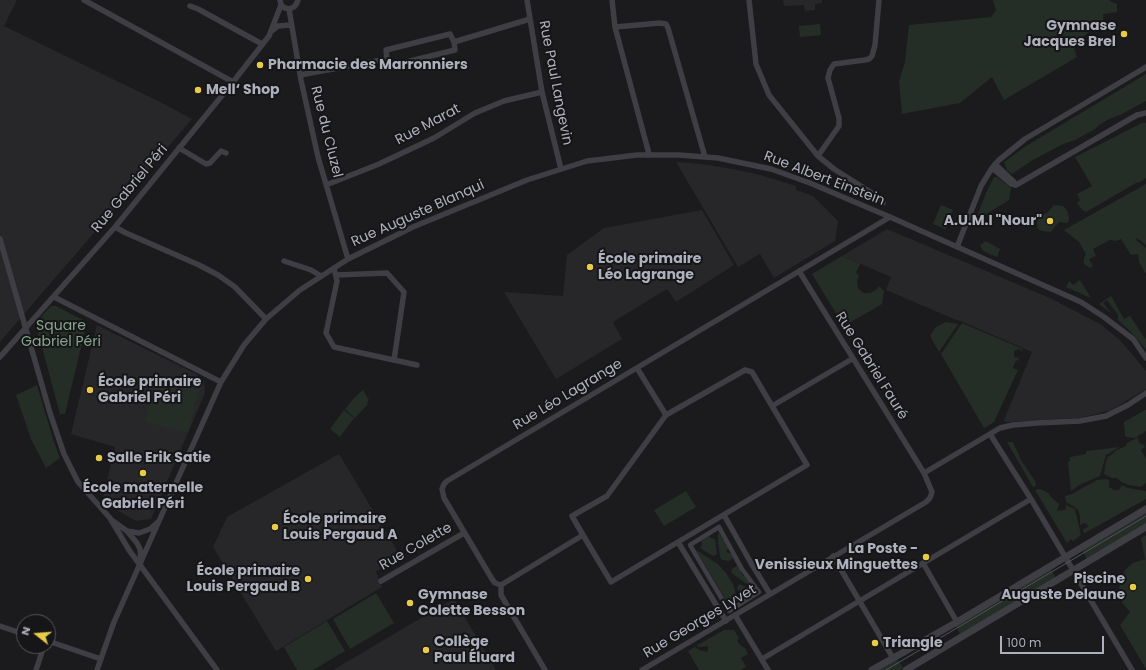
<!DOCTYPE html>
<html>
<head>
<meta charset="utf-8">
<style>
	body { margin:0 }
	#map { position:relative; width:1146px; height:670px; overflow:hidden; background:#1b1b1d; font-family:Poppins,sans-serif }
	canvas { display:block }
	.north { position:absolute; left:16px; top:614px; width:40px; height:40px; box-sizing:border-box; background:#161618; border:1px solid #53545a; border-radius:50%; rotate:287deg; font-size:11px; font-weight:700; line-height:16px; text-align:center; color:#aeb0bc }
	.north::after { content:''; display:block; margin:auto; width:14px; height:18px; background:#e8cc48; clip-path:polygon(50% 0,100% 100%,50% 72%,0 100%) }
	.scale { position:absolute; left:1000px; top:636px; width:104px; height:18px; box-sizing:border-box; border:2px solid #aeb0bc; border-top:0; padding-left:5px; font-size:12px; line-height:14px; white-space:nowrap; color:#aeb0bc; -webkit-text-stroke:3px #161618; paint-order:stroke }
</style>
</head>
<body>
<div id="map">
<canvas width="1146" height="670"></canvas>
<div class="north">N</div>
<div class="scale">100 m</div>
</div>
<script>
const context = document.querySelector('canvas').getContext('2d');
context.lineJoin = 'round';
function fill(path, color) {
  context.fillStyle = color;
  context.fill(path, 'evenodd');
}
function poly(rows) {
  const path = new Path2D();
  for (const r of rows) {
    path.moveTo(r[0], r[1]);
    for (let i = 2; i < r.length; i += 2) path.lineTo(r[i], r[i + 1]);
  }
  return path;
}
function trace(path, color, width, dash) {
  context.strokeStyle = color;
  context.lineWidth = width;
  context.lineCap = dash ? 'butt' : 'round';
  context.setLineDash(dash || []);
  context.stroke(path);
}
function label(font, color, halo, rows, align = 'center') {
  context.font = font + ' Poppins,sans-serif';
  context.lineWidth = 4;
  context.setLineDash([]);
  context.textBaseline = 'middle';
  context.strokeStyle = halo;
  context.fillStyle = color;
  for (const [text, x, y, turn = 0] of rows) {
    context.save();
    context.translate(x, y);
    context.rotate((+turn || 0) * Math.PI / 180);
    context.textAlign = isNaN(turn) ? turn : align;
    if (halo) context.strokeText(text, 0, 0);
    context.fillText(text, 0, 0);
    context.restore();
  }
}
fill(poly([
	[0,0,17,0,4,26,162,103,192,119,0,342],
	[783,0,822,0,822,3,815,4,815,10,805,11,804,5,784,6],
	[676,162,702,164,733,169,760,175,796,186,796,190,813,196,838,221,835,241,774,278,760,254,738,267],
	[702,210,734,265,676,302,667,289,613,322,622,339,556,379,504,292,563,296,567,255,604,228],
	[887,229,1052,299,1100,324,1120,340,1146,371,1146,389,1111,410,1080,418,1006,422,1004,420,1032,352,963,322,954,319,886,290,891,277,842,256],
	[97,325,196,374,204,381,205,393,151,519,136,521,102,502,115,447,71,434],
	[339,454,399,554,376,572,382,587,276,651,213,547,227,517],
	[454,599,496,670,333,670,404,628]
]), '#27272a');
fill(poly([
	[993,0,1110,0,1110,1,1117,4,1117,12,1103,14,1104,25,1092,29,1073,46,1077,57,1004,100,992,77,960,103,902,114,899,81,905,62,909,25,991,17,996,10],
	[820,24,821,35,800,37,799,26],
	[1146,74,1146,101,1120,115,1107,120,1099,125,1095,129,1075,140,1063,144,1031,161,1012,174,1007,170,1004,162,1026,146],
	[1142,123,1146,123,1146,178,1140,182,1136,183,1086,212,1082,210,1077,203,1080,200,1077,194,1092,186,1075,157],
	[994,177,997,177,1011,188,1009,200,980,218,979,216,976,219,986,193],
	[1146,184,1146,245,1137,238,1136,240,1146,248,1146,274,1139,262,1138,254,1131,255,1121,239,1116,241,1110,240,1093,249,1096,256,1089,259,1093,266,1090,268,1084,264,1084,258,1086,254,1079,242,1064,230],
	[941,205,953,210,945,229,933,224],
	[1054,205,1063,206,1066,209,1068,213,1069,219,1068,222,1066,223,1059,222,1051,232,1042,231,1038,229,1037,224,1038,216,1047,213],
	[986,241,1000,249,997,257,983,251,980,245],
	[842,256,860,264,856,273,859,275,857,282,858,288,861,291,864,293,870,293,876,290,879,286,884,291,882,304,844,326,812,274],
	[1080,280,1091,298,1066,287,1069,281,1073,285],
	[1111,296,1124,319,1130,316,1146,340,1146,350,1131,332,1118,320,1118,315,1107,300,1103,303,1111,313,1099,304],
	[51,306,56,306,87,322,65,414,60,414,37,329,38,320],
	[946,322,958,324,939,352,931,338,931,334,936,327],
	[962,323,1023,349,1022,351,1019,349,1014,351,1014,357,1019,358,1018,361,1016,360,1013,368,1018,370,994,422,984,428,941,354],
	[156,378,199,389,188,433,145,422],
	[37,385,54,442,60,458,46,468,31,439,16,395],
	[363,390,369,400,367,402,368,404,355,418,345,409,353,399],
	[344,410,354,418,340,437,330,429],
	[1145,410,1146,410,1146,431,1135,438,1127,437,1125,436,1124,424,1124,422],
	[1138,437,1139,443,1144,445,1145,447,1141,450,1146,459,1146,483,1141,487,1129,485,1121,482,1117,478,1112,478,1104,474,1106,461,1108,457,1117,450,1126,446,1126,444],
	[1007,442,1013,442,1021,460,1035,481,1036,486,1033,487],
	[1120,447,1106,455,1100,476,1079,485,1071,491,1068,463,1070,460,1070,457,1086,454,1086,451],
	[1105,479,1109,480,1109,487,1114,490,1119,490,1122,485,1128,488,1146,491,1146,499,1085,533,1083,532,1083,529,1087,528,1088,525,1084,523,1080,525,1080,516,1078,510,1076,508,1066,502,1065,496,1072,494,1097,480],
	[1040,489,1048,493,1052,498,1059,504,1057,511,1065,510,1066,505,1075,509,1081,535,1073,541,1071,539,1067,543,1035,490],
	[686,491,696,507,664,526,654,510],
	[1146,511,1146,524,1087,559,1081,549],
	[718,531,729,548,726,551,728,553,732,553,742,570,741,572,743,576,745,576,753,586,745,583,733,574,731,572,733,568,737,566,733,558,729,561,722,560,720,557,718,541],
	[1146,535,1146,669,1120,625,1130,612,1123,604,1119,593,1120,581,1125,570,1133,563,1145,559,1141,538],
	[709,536,711,538,715,539,717,554,713,556,700,548,702,544,701,541],
	[696,550,718,564,726,573,733,584,737,598,736,603,730,607],
	[1050,568,1056,578,960,634,955,624],
	[740,584,749,589,757,592,742,601,737,587],
	[376,593,394,623,350,649,333,619],
	[327,621,345,651,313,670,297,670,284,647],
	[724,630,734,630,739,638,737,641,740,645,745,648,748,654,741,658,746,667,741,670,699,670,688,651,695,647,699,650,708,652,708,646,702,647,696,646],
	[897,659,903,668,900,670,878,670]
]), '#252d27');
trace(poly([
	[719,527,742,569,759,592,729,611,690,545,719,527]
]), '#3e3e44', 4.5);
trace(poly([
	[84,0,233,82],
	[280,0,281,5,285,8,289,9,294,7,297,3,298,0],
	[527,0,542,92,561,169],
	[612,0,615,27,649,154],
	[749,0,756,64,769,95,818,156,834,169,875,195,883,203],
	[190,6,198,9,262,44],
	[289,9,301,80,318,157,348,259],
	[615,27,660,23,666,24,668,28,705,157],
	[272,31,278,26,291,25],
	[450,34,454,42,455,50,390,66,387,59,386,50,450,34],
	[454,42,530,19],
	[300,75,387,59],
	[179,148,206,164,210,163,221,151,226,153],
	[818,156,839,126,839,118,828,78,830,70,834,64,865,60,869,59,872,56,875,45,879,0],
	[995,164,1013,181,1016,185],
	[992,168,1011,184,1016,185,1137,115,1146,113],
	[326,185,379,164,434,138,475,113,504,101,542,92],
	[115,227,126,233,199,265,218,275,235,287,266,319],
	[0,239,50,413,64,454,78,482,110,518,129,550,217,670],
	[957,247,981,186,992,168,999,160,1025,139,1146,67],
	[284,261,311,270,321,276],
	[334,268,337,281,326,333,334,347,417,365],
	[336,275,387,273,404,292,394,360],
	[54,297,221,382],
	[0,357,115,227,233,82,269,36,281,5],
	[637,368,666,415],
	[990,434,1031,499,1132,670],
	[924,473,1000,428,1013,425,1037,423,1080,421,1106,416,1128,405,1146,393],
	[724,515,751,563,770,594],
	[113,521,127,531,139,533,150,529,158,522],
	[127,531,137,543,140,549,141,562],
	[583,535,572,516,607,496,666,415,745,370,752,372,772,406],
	[678,542,807,465,772,406,852,359],
	[833,556,893,658],
	[923,563,957,622],
	[381,581,464,533],
	[501,585,583,535,611,582,678,542,726,621],
	[735,615,768,670],
	[0,626,24,634],
	[48,641,101,659],
	[762,659,1031,499],
	[36,670,44,646],
	[97,670,114,622,221,382,244,345,266,319,300,290,348,259,413,227,527,180,587,161,637,155,679,155,718,158,771,169,810,183,890,217,1081,302,1104,317,1133,339,1146,358],
	[545,670,501,595,501,585,495,583,492,579,444,498,442,489,444,484,447,481,890,217],
	[642,670,926,502,930,498,932,492,924,473,799,271]
]), '#3e3e44', 5.5);
trace(poly([
	[872,670,957,622,1146,509],
	[906,670,1146,527]
]), '#3e3e44', 7);
trace(poly([
	[886,670,1146,516]
]), '#53545b', 1);
for (const [x, y, r, color] of [
	[1124,34,4,"#e8cc48"],
	[260,65,4,"#e8cc48"],
	[198,90,4,"#e8cc48"],
	[1050,221,4,"#e8cc48"],
	[590,267,4,"#e8cc48"],
	[90,390,4,"#e8cc48"],
	[99,458,4,"#e8cc48"],
	[143,473,4,"#e8cc48"],
	[275,527,4,"#e8cc48"],
	[926,557,4,"#e8cc48"],
	[308,579,4,"#e8cc48"],
	[1133,587,4,"#e8cc48"],
	[410,603,4,"#e8cc48"],
	[875,643,4,"#e8cc48"],
	[426,650,4,"#e8cc48"]
]) {
  const dot = new Path2D();
  dot.arc(x, y, r, 0, 2 * Math.PI);
  context.fillStyle = color;
  context.fill(dot);
  trace(dot, '#161618', 1.5);
}
label('bold 14px', '#aeb0bc', '#161618', [
	["Gymnase",1116,26,"right"],
	["Jacques Brel",1116,42,"right"],
	["Pharmacie des Marronniers",268,65],
	["Mell‘ Shop",206,90],
	["A.U.M.I \"Nour\"",1042,221,"right"],
	["École primaire",598,259],
	["Léo Lagrange",598,275],
	["École primaire",98,382],
	["Gabriel Péri",98,398],
	["Salle Erik Satie",107,458],
	["École maternelle",143,488,"center"],
	["Gabriel Péri",143,504,"center"],
	["École primaire",283,519],
	["Louis Pergaud A",283,535],
	["La Poste -",918,549,"right"],
	["Venissieux Minguettes",918,565,"right"],
	["École primaire",300,571,"right"],
	["Louis Pergaud B",300,587,"right"],
	["Piscine",1125,579,"right"],
	["Auguste Delaune",1125,595,"right"],
	["Gymnase",418,595],
	["Colette Besson",418,611],
	["Collège",434,642],
	["Paul Éluard",434,658],
	["Triangle",883,643]
], 'left');
label('14px', '#aeb0bc', '#161618', [
	["Rue Paul Langevin",555,83,79],
	["Rue Marat",428,125,-28],
	["Rue du Cluzel",326,132,76],
	["Rue Albert Einstein",824,179,21],
	["Rue Gabriel Péri",130,189,-50],
	["Rue Auguste Blanqui",418,214,-24],
	["Rue Gabriel Fauré",871,366,58],
	["Rue Léo Lagrange",568,395,-31],
	["Rue Colette",416,547,-30],
	["Rue Georges Lyvet",700,622,-31]
]);
label('14px', '#87a58d', '#161618', [
	["Square",61,326],
	["Gabriel Péri",61,342]
]);
</script>
</body>
</html>
